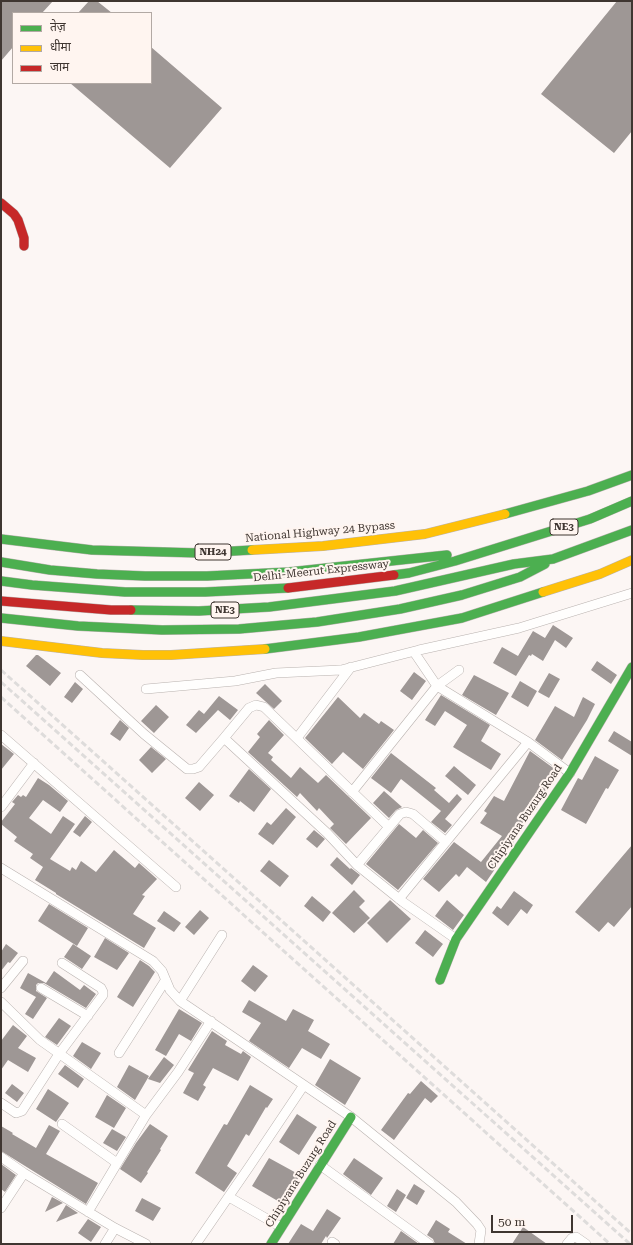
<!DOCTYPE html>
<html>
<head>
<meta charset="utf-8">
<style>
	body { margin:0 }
	#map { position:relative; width:633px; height:1245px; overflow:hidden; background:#fcf6f4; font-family:"Roboto Serif","Noto Sans Devanagari",serif }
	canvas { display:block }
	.frame { position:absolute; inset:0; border:2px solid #3f3631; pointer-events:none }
	.legend { position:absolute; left:12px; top:12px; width:140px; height:72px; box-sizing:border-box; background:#fff5f0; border:1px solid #b2a9a4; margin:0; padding:5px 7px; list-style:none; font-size:12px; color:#3f3631 }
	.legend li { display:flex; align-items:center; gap:8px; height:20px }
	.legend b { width:20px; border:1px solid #b2a9a4 }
	.scale { position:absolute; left:491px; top:1215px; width:82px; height:18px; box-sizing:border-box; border:2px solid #3f3631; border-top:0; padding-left:5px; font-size:12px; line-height:14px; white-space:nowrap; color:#3f3631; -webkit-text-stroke:3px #fff5f0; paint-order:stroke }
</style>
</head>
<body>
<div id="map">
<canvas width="633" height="1245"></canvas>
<div class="frame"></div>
<ul class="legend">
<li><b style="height:5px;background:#4caf50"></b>तेज़</li>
<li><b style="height:5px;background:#ffc107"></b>धीमा</li>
<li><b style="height:5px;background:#c62828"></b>जाम</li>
</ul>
<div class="scale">50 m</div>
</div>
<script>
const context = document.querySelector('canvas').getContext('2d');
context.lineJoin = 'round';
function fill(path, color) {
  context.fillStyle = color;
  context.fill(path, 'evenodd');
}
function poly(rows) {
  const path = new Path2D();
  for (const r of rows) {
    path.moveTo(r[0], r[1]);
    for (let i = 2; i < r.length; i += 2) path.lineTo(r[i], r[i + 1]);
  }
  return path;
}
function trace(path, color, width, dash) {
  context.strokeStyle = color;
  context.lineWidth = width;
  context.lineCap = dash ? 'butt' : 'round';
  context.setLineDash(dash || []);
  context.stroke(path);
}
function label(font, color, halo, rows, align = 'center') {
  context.font = font + ' "Roboto Serif",serif';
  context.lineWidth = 4;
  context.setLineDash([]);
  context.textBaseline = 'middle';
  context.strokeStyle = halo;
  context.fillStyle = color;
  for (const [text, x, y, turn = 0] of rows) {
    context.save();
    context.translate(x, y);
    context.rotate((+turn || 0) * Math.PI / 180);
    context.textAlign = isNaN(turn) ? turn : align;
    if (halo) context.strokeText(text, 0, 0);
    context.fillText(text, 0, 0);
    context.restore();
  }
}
fill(poly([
	[1,1,53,1,42,13,13,13,13,47,1,61],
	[89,1,97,1,112,13,78,13],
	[617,1,632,1,632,131,614,153,541,94],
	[151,47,222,108,170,168,70,83,151,83],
	[553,625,573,638,566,648,555,640,543,661,532,654,531,656,529,655,516,676,493,663,502,647,518,656,533,631,545,638],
	[36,655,38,655,61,673,50,686,26,666],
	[597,661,617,675,611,684,591,670],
	[414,672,426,681,412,700,400,691],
	[549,673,560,679,549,698,538,692],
	[474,675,509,693,496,715,462,695],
	[520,681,537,691,528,707,511,697],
	[75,682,83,689,72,703,64,697],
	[265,684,282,701,274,709,256,693],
	[441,695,490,725,481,741,501,754,491,770,453,747,467,725,445,711,435,726,425,720],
	[219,696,238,710,230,720,218,710,196,733,186,725,199,710,204,714],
	[338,697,360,718,364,713,379,724,381,721,394,730,363,769,343,752,332,764,305,738],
	[583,697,595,704,587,720,562,760,535,740,555,706,574,717],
	[156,705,169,717,154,733,141,721],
	[120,720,129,728,120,741,110,734],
	[269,720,284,735,268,753,273,757,271,760,291,778,300,767,318,783,326,775,371,818,346,844,330,828,334,824,319,808,317,811,300,793,297,797,248,752,260,737,257,734],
	[614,731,632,742,632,756,608,741],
	[1,744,14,754,1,770],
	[151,747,166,759,152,773,139,760],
	[530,751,556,770,536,810,533,809,513,843,486,882,467,867,459,877,456,874,439,892,423,879,454,842,481,862,502,836,480,823,487,813,484,811,494,796,504,801],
	[391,753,436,788,434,790,449,803,457,794,462,799,445,819,452,825,445,833,431,822,441,811,401,779,391,793,371,778],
	[595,756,619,770,608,789,606,788,586,824,561,810,578,778,582,780],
	[454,766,476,785,468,795,445,776],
	[249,769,271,789,254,812,240,801,239,803,229,796],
	[38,778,49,785,68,801,60,812,43,800,29,818,51,834,63,816,75,824,50,859,70,871,72,867,76,870,81,861,96,872,114,850,135,868,139,863,157,879,142,895,145,896,133,914,156,928,144,948,56,894,56,893,35,880,43,867,30,858,33,854,14,841,17,837,1,824,1,822,15,804,12,802,18,795,21,797,23,795,26,797],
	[199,782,214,795,200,811,185,798],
	[384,791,402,807,396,810,389,818,373,803],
	[286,808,296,817,273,845,258,834,267,822,271,825],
	[85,816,92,822,80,837,73,832],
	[399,824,416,838,423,830,438,843,398,890,366,864],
	[314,830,325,839,317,848,306,839],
	[632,845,632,906,614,927,608,922,599,932,575,912],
	[337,857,350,869,351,868,360,875,352,885,330,865],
	[269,860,289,876,280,887,260,871],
	[354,890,365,901,359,907,370,918,354,933,332,913],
	[514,891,533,905,527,914,521,909,508,926,492,913,497,906,501,909],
	[312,896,331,912,323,922,304,906],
	[390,900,411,919,387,943,367,923],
	[447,900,464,915,453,930,435,916],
	[49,904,88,928,77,946,38,921],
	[200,910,209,918,194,935,185,927],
	[164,911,181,923,174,932,157,921],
	[425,930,443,944,433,957,415,943],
	[105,938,129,953,117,970,94,957],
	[6,944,18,953,10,963,8,962,1,971,1,952],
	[73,944,91,956,82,969,64,957],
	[140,960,149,966,155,972,133,1007,117,997],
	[253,965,268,976,255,992,241,981],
	[54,971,80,990,84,985,96,994,86,1008,44,983,38,983,36,985,36,991,47,998,33,1019,25,1014,36,997,20,988,28,973,46,983],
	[249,1000,286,1021,293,1009,314,1020,308,1031,330,1044,321,1059,302,1048,289,1068,249,1041,261,1023,242,1012],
	[179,1009,202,1023,191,1041,179,1034,166,1056,155,1050],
	[59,1018,71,1026,57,1045,45,1037],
	[13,1025,27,1036,18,1048,36,1058,28,1072,8,1060,1,1070,1,1041],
	[212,1031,227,1041,225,1045,241,1054,243,1051,251,1057,238,1081,213,1068,203,1085,206,1087,198,1101,183,1093,194,1073,188,1070],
	[82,1042,101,1053,91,1069,73,1056],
	[164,1057,174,1065,160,1083,148,1079],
	[330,1059,361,1078,345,1105,315,1085],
	[65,1065,84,1079,78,1088,58,1074],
	[129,1065,149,1076,135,1100,117,1087],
	[421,1081,438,1096,431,1103,425,1098,394,1140,381,1130,408,1093,410,1094],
	[12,1084,24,1093,17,1102,5,1093],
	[250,1085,273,1099,267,1108,266,1107,249,1136,246,1134,227,1166,237,1173,224,1192,195,1173,224,1124,227,1125],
	[48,1089,69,1103,56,1122,36,1109],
	[107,1095,126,1108,114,1128,95,1117],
	[297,1114,317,1127,299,1155,279,1142],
	[150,1124,168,1136,160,1149,161,1150,147,1172,148,1173,141,1183,120,1169,136,1143],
	[49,1125,60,1131,46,1154,98,1183,86,1204,1,1151,1,1126,13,1133,12,1134,36,1148],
	[112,1129,126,1137,117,1151,103,1143],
	[269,1158,300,1175,283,1204,252,1186],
	[354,1158,383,1178,371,1195,343,1174],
	[1,1164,16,1175,5,1192,1,1189],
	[414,1184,425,1191,417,1205,406,1198],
	[397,1189,406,1195,396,1212,387,1206],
	[52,1197,63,1203,45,1212],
	[142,1198,161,1208,153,1221,135,1211],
	[66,1205,78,1213,56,1222],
	[327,1209,341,1218,327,1238,326,1236,321,1244,288,1244,301,1224,313,1231],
	[88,1219,101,1227,91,1242,78,1233],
	[436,1220,450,1229,448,1232,467,1244,435,1244,433,1239,427,1235],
	[523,1227,547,1244,512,1244],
	[401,1231,419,1244,393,1244]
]), '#9e9795');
const street = poly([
	[414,652,437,686,528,742,570,773],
	[80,675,144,734,187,769,193,769,199,767,224,738,327,833,357,865,403,902,456,939],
	[146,689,235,681,276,673,341,670,419,650,519,628,632,593],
	[1,735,176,887],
	[224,738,249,708,256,705,264,707,389,827],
	[297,738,351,667],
	[352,792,437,686,459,670],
	[1,807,34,763],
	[357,865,400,814,406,812,413,814,446,842],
	[1,868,153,961,162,971,170,990,180,1001,351,1117,456,1202,477,1224,481,1230,479,1244],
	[399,899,528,742],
	[1,988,23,961],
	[41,988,88,1016],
	[180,1001,222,935],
	[1,1002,40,1040,146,1115],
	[119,1053,165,981],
	[1,1103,16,1113,22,1111,59,1054,103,995,103,992,101,988,62,963],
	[62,1124,117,1163],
	[1,1157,24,1173,115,1228,146,1244],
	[320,1165,429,1244],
	[229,1197,281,1227],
	[1,1208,24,1173],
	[88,1212,146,1115,178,1072,211,1021],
	[332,1242,335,1244],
	[105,1244,115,1228],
	[196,1244,249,1167,304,1085],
	[567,1244,572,1238,576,1237,586,1244]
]);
const fast = poly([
	[505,514,588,491,632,475],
	[1,539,92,550,199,553,252,550],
	[1,562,50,570,97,574,145,576,207,576,289,572,447,555],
	[394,575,409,573,455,561,590,519,632,501],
	[1,581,32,585,125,592,205,592,288,588],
	[131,610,199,611,269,607,395,591,514,564,553,559,632,530],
	[1,618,78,626,162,630,239,629,317,622,400,609,462,595,520,577,545,564],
	[265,649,359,637,462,618,543,592],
	[440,980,456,939,570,773,632,667],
	[271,1244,351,1117]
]);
const slow = poly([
	[252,550,323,546,425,534,505,514],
	[543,592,600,574,632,560],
	[1,641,102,653,143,655,171,655,265,649]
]);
const jam = poly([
	[1,203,14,214,18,220,24,238,24,246],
	[288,588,394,575],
	[1,601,111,610,131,610]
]);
trace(street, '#b9b2af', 10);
trace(fast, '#b9b2af', 10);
trace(slow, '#b9b2af', 10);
trace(jam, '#b9b2af', 10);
trace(street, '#fffefd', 9);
trace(fast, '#4caf50', 9);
trace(slow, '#ffc107', 9);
trace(jam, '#c62828', 9);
trace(poly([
	[1,670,632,1234],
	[1,682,630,1244],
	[1,697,610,1244]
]), '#dedcdb', 3, [6, 3]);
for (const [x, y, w] of [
	[564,527,28],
	[213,552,36],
	[225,610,28]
]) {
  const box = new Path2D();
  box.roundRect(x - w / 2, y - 8, w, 16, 3);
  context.fillStyle = '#fff5f0';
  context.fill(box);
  trace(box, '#3f3631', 1);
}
label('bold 10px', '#3f3631', null, [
	["NE3",564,527],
	["NH24",213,552],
	["NE3",225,610]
]);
label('11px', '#3f3631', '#fff5f0', [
	["National Highway 24 Bypass",320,532,-5],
	["Delhi-Meerut Expressway",321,571,-6],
	["Chipiyana Buzurg Road",525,817,-56],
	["Chipiyana Buzurg Road",301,1174,-58]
]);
</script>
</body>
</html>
